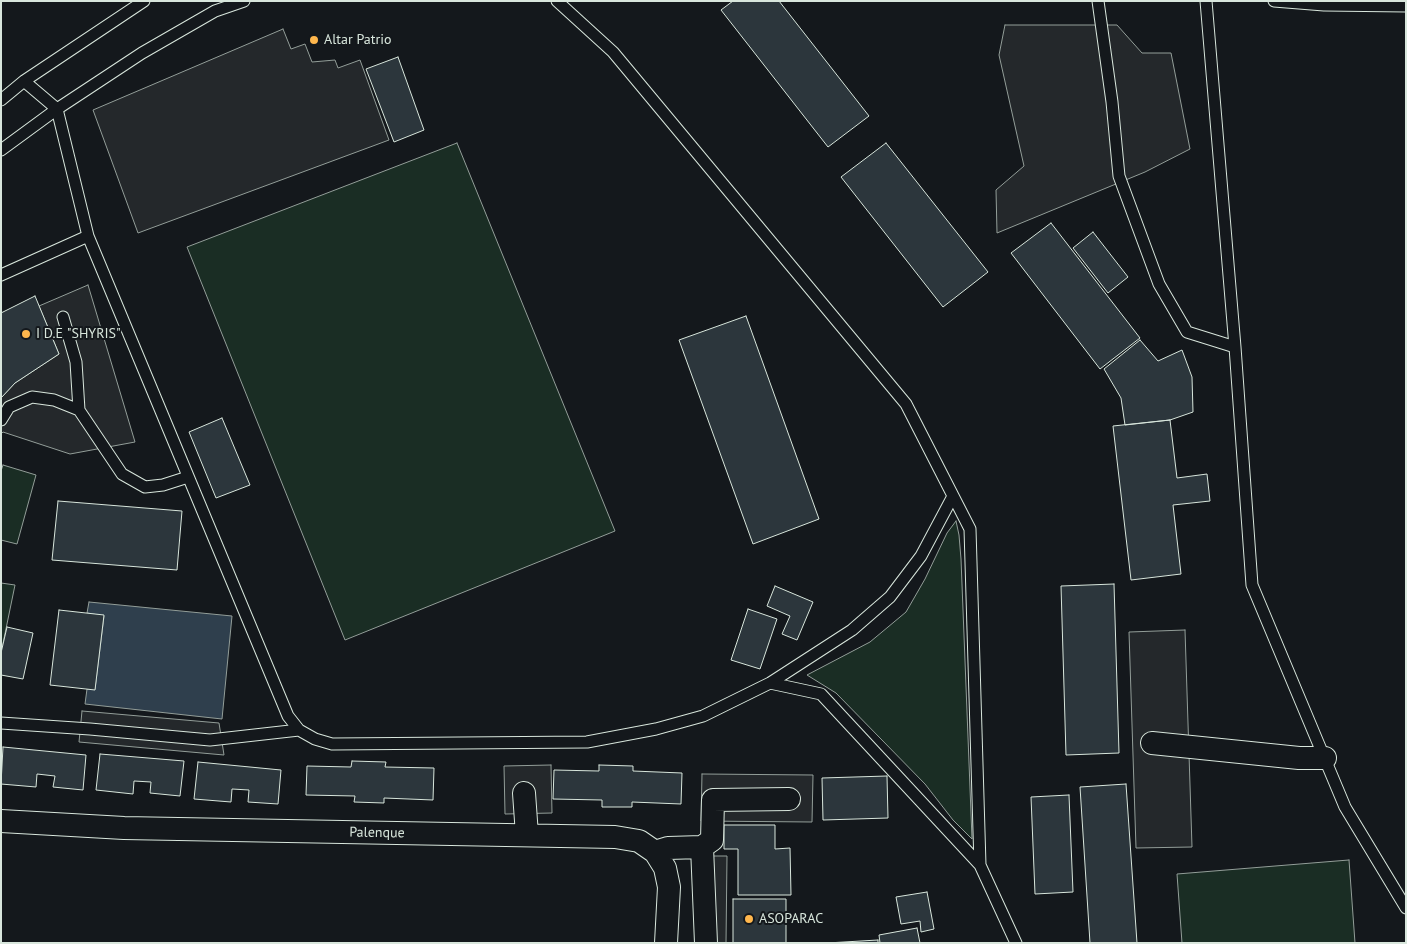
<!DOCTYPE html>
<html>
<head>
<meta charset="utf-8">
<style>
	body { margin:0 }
	#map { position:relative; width:1407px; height:944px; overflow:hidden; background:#14181c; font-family:"PT Sans",sans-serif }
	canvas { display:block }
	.frame { position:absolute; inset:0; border:2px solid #d8e6dc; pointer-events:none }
</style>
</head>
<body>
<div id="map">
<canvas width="1407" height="944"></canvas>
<div class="frame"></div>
</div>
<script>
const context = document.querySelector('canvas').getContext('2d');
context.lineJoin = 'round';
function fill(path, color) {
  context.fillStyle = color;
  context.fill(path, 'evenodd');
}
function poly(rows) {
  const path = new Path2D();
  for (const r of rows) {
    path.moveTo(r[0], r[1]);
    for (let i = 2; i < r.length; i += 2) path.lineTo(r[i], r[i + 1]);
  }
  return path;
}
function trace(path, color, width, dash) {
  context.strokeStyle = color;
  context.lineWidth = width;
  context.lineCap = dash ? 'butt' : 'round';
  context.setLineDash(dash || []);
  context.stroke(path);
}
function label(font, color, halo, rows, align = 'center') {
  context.font = font + ' "PT Sans",sans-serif';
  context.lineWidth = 4;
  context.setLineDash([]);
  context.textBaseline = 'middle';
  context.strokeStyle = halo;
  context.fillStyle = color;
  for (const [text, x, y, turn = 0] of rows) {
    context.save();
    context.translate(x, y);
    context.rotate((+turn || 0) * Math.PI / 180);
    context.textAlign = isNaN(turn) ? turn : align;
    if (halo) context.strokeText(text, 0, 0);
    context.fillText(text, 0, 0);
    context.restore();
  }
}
const green = poly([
	[457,143,615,531,345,640,187,247,457,143],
	[3,465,36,475,17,544,1,540,1,471,3,465],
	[956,521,959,535,961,559,972,839,953,820,925,784,836,693,807,675,870,642,906,612,925,579,947,533,956,521],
	[1,583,15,585,1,653,1,583],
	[1349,860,1355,943,1182,943,1177,874,1349,860]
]);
fill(green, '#1a2d24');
trace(green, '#939e99', 1);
const parking = poly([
	[1005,25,1117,25,1142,53,1171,53,1190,149,1145,172,997,233,996,190,1024,166,999,55,1005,25],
	[283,29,291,49,305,44,312,62,335,60,338,68,360,60,389,140,138,233,93,110,283,29],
	[88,285,135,442,70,454,3,432,1,434,1,398,15,383,59,354,39,306,88,285],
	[1185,630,1192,847,1136,848,1129,632,1185,630],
	[82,711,219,723,224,755,79,742,82,711],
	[551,765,552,813,505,814,504,766,551,765],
	[702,774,813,775,812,822,701,821,702,774],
	[696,856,727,856,726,943,696,943,696,856]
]);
fill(parking, '#24282b');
trace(parking, '#939e99', 1);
const water = poly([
	[89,602,232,616,222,719,85,704,87,689,95,689,104,616,87,613,89,602]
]);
fill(water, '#2f3f4d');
trace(water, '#939e99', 1);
const building = poly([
	[733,1,779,1,869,116,828,147,721,10,733,1],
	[398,57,424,130,394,142,366,69,398,57],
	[886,143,988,272,943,307,841,177,886,143],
	[1051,223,1140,338,1100,369,1011,253,1051,223],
	[1093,232,1128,277,1108,293,1073,248,1093,232],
	[35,296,59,354,15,383,1,398,1,313,35,296],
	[746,316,819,519,753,544,679,340,746,316],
	[1140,340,1158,361,1182,350,1192,377,1193,412,1170,420,1125,425,1121,398,1104,369,1140,340],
	[222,418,250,485,216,498,189,432,222,418],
	[1170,420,1177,478,1207,474,1210,501,1173,505,1181,574,1131,580,1113,426,1170,420],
	[58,501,182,511,177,570,52,560,58,501],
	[1114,584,1119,753,1066,755,1061,586,1114,584],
	[775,586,813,602,797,640,782,634,790,616,767,606,775,586],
	[748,609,777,619,760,669,731,660,748,609],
	[59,610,104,615,95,690,50,685,59,610],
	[7,627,33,633,23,679,1,675,1,653,7,627],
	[3,747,86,755,83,790,53,787,55,776,37,774,36,787,1,784,3,747],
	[100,754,184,761,180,796,150,793,151,782,134,781,133,794,96,790,100,754],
	[352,761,386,762,385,767,434,768,433,800,384,798,384,803,354,802,355,796,306,795,307,766,351,767,352,761],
	[198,762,281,770,278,804,248,802,249,790,232,789,231,802,194,799,198,762],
	[599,765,633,766,633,771,682,773,681,804,632,802,632,807,602,807,602,800,553,799,554,770,599,771,599,765],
	[887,776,888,818,823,820,822,778,887,776],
	[1126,784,1137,943,1090,943,1080,787,1126,784],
	[1069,795,1073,892,1035,894,1031,797,1069,795],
	[724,825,775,825,775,849,790,848,791,895,738,895,738,849,724,849,724,825],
	[927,892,934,929,921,932,920,921,901,924,896,897,927,892],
	[733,899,786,899,786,943,733,943,733,899],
	[917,928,920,943,880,943,879,935,917,928],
	[878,940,878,943,827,943,878,940]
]);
fill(building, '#2c363c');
trace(building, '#d8e6dc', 1);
const lane = poly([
	[557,1,613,52,906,404,970,529,980,865,1016,943],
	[1098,1,1112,102,1119,176,1159,284,1187,332,1235,347],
	[1206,1,1235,347,1252,585,1345,807,1406,908],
	[1274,1,1324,5,1406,6],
	[24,81,57,109,88,236,288,716,299,730,315,739,332,744,587,742,656,729,703,716,770,683,852,630,890,597,921,556,953,496],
	[1,100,24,81,144,1],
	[1,150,57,109,142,53,215,11,244,1],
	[1,275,88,236],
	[63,317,76,362,79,410,122,474,145,487,163,485,188,477],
	[1,420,9,407,32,397,54,400,79,410],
	[770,683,821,694,980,865],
	[1,723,90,729,210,740,299,730]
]);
const street = poly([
	[1152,743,1299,758,1325,758],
	[524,793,527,835],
	[1,821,124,828,615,837,639,841,655,852,665,868,669,887,666,943],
	[702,847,712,840,713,800,789,799],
	[655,852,668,848,702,847,706,943]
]);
trace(lane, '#d8e6dc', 13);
trace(street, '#d8e6dc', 24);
trace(lane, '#14181c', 11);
trace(street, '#14181c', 22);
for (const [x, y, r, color] of [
	[314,40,5,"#ffb74d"],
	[26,334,5,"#ffb74d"],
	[749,919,5,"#ffb74d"]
]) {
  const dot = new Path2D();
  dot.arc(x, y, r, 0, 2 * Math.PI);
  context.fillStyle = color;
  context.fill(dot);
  trace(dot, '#14181c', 2);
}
label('14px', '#d8e6dc', '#14181c', [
	["Altar Patrio",324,40],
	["I D.E \"SHYRIS\"",36,334],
	["ASOPARAC",759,919]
], 'left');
label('14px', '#d8e6dc', '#14181c', [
	["Palenque",377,833,1]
]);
</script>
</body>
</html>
